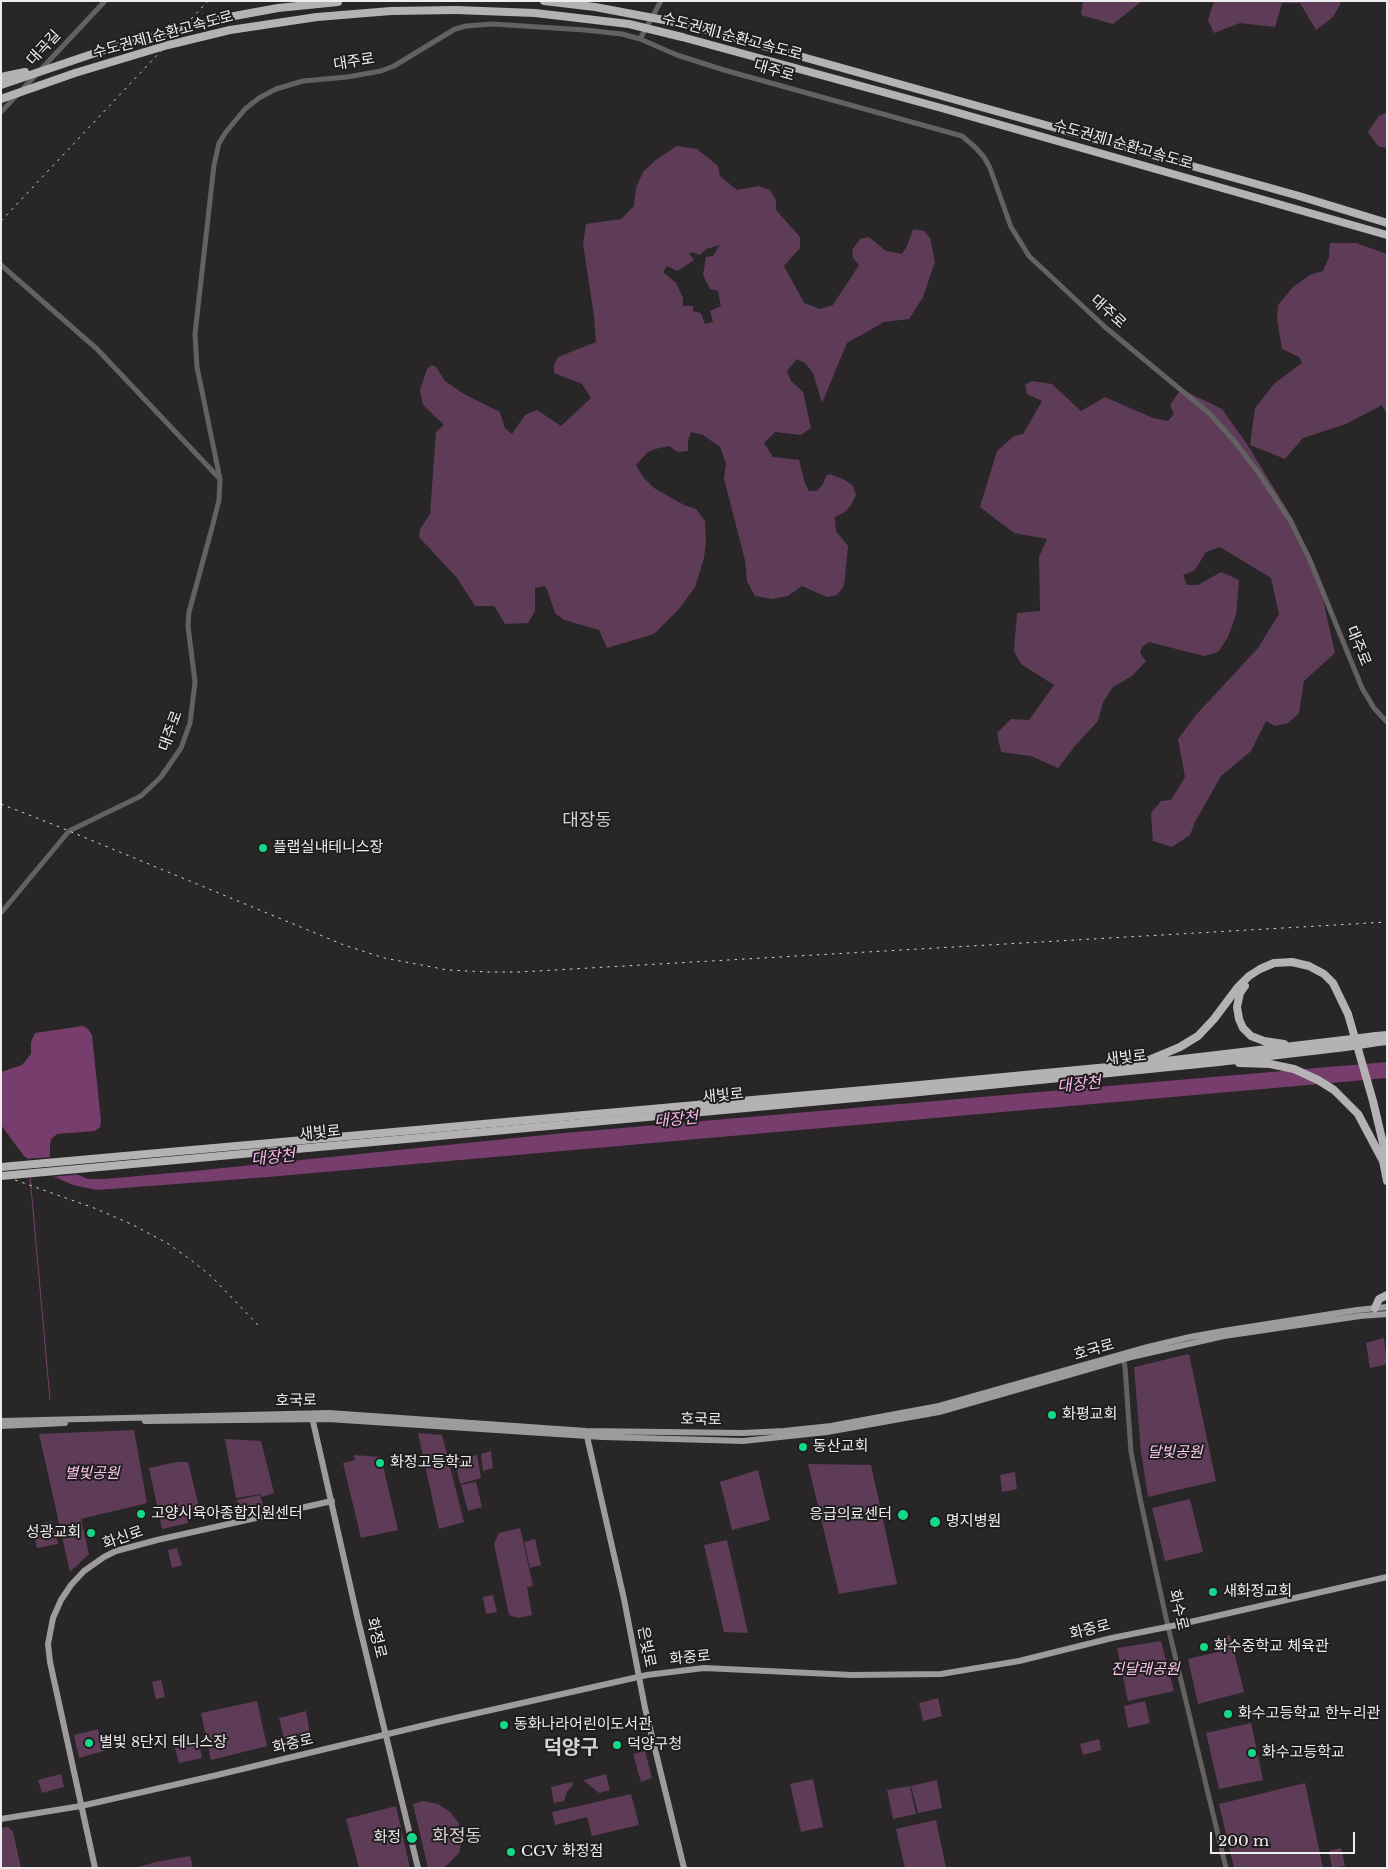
<!DOCTYPE html>
<html>
<head>
<meta charset="utf-8">
<style>
	body { margin:0 }
	#map { position:relative; width:1388px; height:1869px; overflow:hidden; background:#292628; font-family:"Libre Baskerville",serif }
	canvas { display:block }
	.frame { position:absolute; inset:0; border:2px solid #eeeced; pointer-events:none }
	.scale { position:absolute; left:1210px; top:1832px; width:145px; height:22px; box-sizing:border-box; border:2px solid #eeeced; border-top:0; padding-left:6px; font-size:15px; line-height:18px; white-space:nowrap; color:#eeeced; -webkit-text-stroke:4px #1f1d1e; paint-order:stroke }
</style>
</head>
<body>
<div id="map">
<canvas width="1388" height="1869"></canvas>
<div class="frame"></div>
<div class="scale">200 m</div>
</div>
<script>
const context = document.querySelector('canvas').getContext('2d');
context.lineJoin = 'round';
function fill(path, color) {
  context.fillStyle = color;
  context.fill(path, 'evenodd');
}
function poly(rows) {
  const path = new Path2D();
  for (const r of rows) {
    path.moveTo(r[0], r[1]);
    for (let i = 2; i < r.length; i += 2) path.lineTo(r[i], r[i + 1]);
  }
  return path;
}
function trace(path, color, width, dash) {
  context.strokeStyle = color;
  context.lineWidth = width;
  context.lineCap = dash ? 'butt' : 'round';
  context.setLineDash(dash || []);
  context.stroke(path);
}
function label(font, color, halo, rows, align = 'center') {
  context.font = font + ' "Libre Baskerville","Noto Sans KR",serif';
  context.lineWidth = 4;
  context.setLineDash([]);
  context.textBaseline = 'middle';
  context.strokeStyle = halo;
  context.fillStyle = color;
  for (const [text, x, y, turn = 0] of rows) {
    context.save();
    context.translate(x, y);
    context.rotate((+turn || 0) * Math.PI / 180);
    context.textAlign = isNaN(turn) ? turn : align;
    if (halo) context.strokeText(text, 0, 0);
    context.fillText(text, 0, 0);
    context.restore();
  }
}
fill(poly([
	[1083,1,1142,1,1113,24,1081,15],
	[1214,1,1342,1,1333,17,1316,30,1300,3,1282,3,1275,27,1240,23,1214,33,1208,20],
	[1387,112,1387,148,1378,146,1368,132,1379,116],
	[677,146,697,149,718,166,720,176,737,190,759,186,770,190,776,200,776,210,800,237,800,248,784,266,804,303,820,309,833,305,859,265,853,258,852,250,860,239,869,237,886,251,902,254,907,246,913,229,924,231,930,238,935,262,923,297,909,319,884,322,847,343,822,403,813,373,805,363,797,359,787,371,791,381,803,392,811,428,801,435,775,432,764,443,773,457,799,460,805,483,809,491,817,491,823,484,826,476,830,474,845,480,853,486,856,495,851,505,845,512,835,517,836,531,848,546,844,586,837,595,827,597,802,586,788,596,772,599,755,596,747,581,745,560,724,479,726,463,720,447,703,435,691,432,688,440,688,451,678,452,669,446,655,449,648,452,636,465,643,477,654,488,684,505,696,509,705,521,706,541,704,558,695,587,679,609,654,634,607,648,599,630,564,620,555,613,548,592,545,586,535,588,535,611,528,623,505,624,495,607,491,606,475,606,457,578,419,537,420,529,430,514,436,432,444,425,423,405,420,390,427,369,432,365,436,367,445,381,464,394,500,412,505,428,512,434,525,415,537,410,561,426,591,398,582,384,554,373,554,365,558,357,596,342,594,316,583,244,586,224,621,219,634,206,636,188,643,172,657,159],
	[720,245,713,256,706,257,703,275,710,289,718,291,721,306,710,311,713,322,705,324,701,313,693,311,693,306,683,306,683,298,676,283,663,272,667,266,677,271,685,266,694,260,689,254,692,252,700,255,706,249],
	[1330,243,1356,243,1387,254,1387,415,1382,405,1346,424,1303,438,1285,459,1250,445,1255,408,1275,383,1302,363,1299,357,1282,349,1277,319,1278,305,1293,287,1310,275,1323,271,1329,257],
	[1032,381,1052,384,1081,411,1105,397,1153,418,1168,421,1174,414,1170,405,1181,389,1222,409,1247,444,1294,521,1320,586,1335,653,1304,681,1299,713,1288,723,1275,726,1266,721,1251,751,1221,776,1195,822,1190,835,1172,847,1153,841,1151,813,1161,801,1171,800,1185,777,1178,739,1196,715,1258,648,1279,614,1271,578,1220,547,1206,552,1195,570,1183,575,1187,585,1198,585,1221,572,1239,580,1236,615,1228,637,1218,652,1204,656,1149,642,1142,647,1140,653,1146,661,1132,676,1113,687,1103,702,1098,721,1075,746,1058,768,1031,756,1001,752,997,733,1011,719,1029,720,1054,685,1021,664,1014,651,1017,613,1040,611,1039,557,1047,539,1014,533,980,507,997,451,1014,436,1023,434,1042,401,1027,394,1025,385],
	[1384,1338,1387,1364,1370,1368,1366,1343],
	[1189,1354,1216,1481,1148,1497,1141,1452,1134,1367],
	[134,1430,147,1503,81,1519,89,1554,70,1572,39,1434],
	[418,1433,442,1435,464,1522,439,1529],
	[225,1439,261,1441,274,1493,262,1497,261,1494,236,1498],
	[491,1451,493,1468,483,1471,481,1454],
	[354,1455,381,1457,398,1530,361,1538,343,1463,355,1460],
	[477,1455,481,1478,460,1484,455,1460],
	[177,1462,188,1462,200,1511,187,1515,188,1523,162,1529,149,1468],
	[808,1464,871,1465,897,1584,839,1594],
	[758,1470,770,1520,732,1530,720,1482],
	[1015,1472,1017,1489,1002,1492,1000,1475],
	[476,1482,482,1507,468,1511,461,1485],
	[260,1495,264,1508,239,1512,237,1500],
	[1190,1499,1203,1552,1165,1561,1152,1508],
	[52,1521,58,1544,37,1548,32,1526],
	[520,1528,533,1586,527,1587,532,1615,518,1618,509,1615,494,1544,499,1533],
	[535,1539,541,1565,530,1568,524,1542],
	[727,1540,748,1633,724,1632,704,1545],
	[177,1548,182,1565,172,1568,168,1550],
	[493,1595,497,1612,486,1614,483,1597],
	[1230,1635,1244,1692,1198,1704,1188,1659,1226,1650,1223,1637],
	[1161,1641,1174,1691,1128,1701,1117,1648],
	[161,1680,165,1697,156,1699,152,1682],
	[938,1698,942,1716,923,1721,919,1703],
	[257,1701,267,1746,211,1760,201,1713],
	[1145,1701,1150,1723,1128,1728,1124,1706],
	[306,1711,310,1733,284,1739,279,1718],
	[1251,1723,1263,1780,1219,1789,1206,1733],
	[98,1729,104,1751,79,1758,74,1735],
	[1099,1739,1101,1750,1083,1755,1080,1744],
	[199,1743,202,1758,179,1763,175,1748],
	[645,1751,652,1778,641,1782,633,1754],
	[61,1774,64,1787,42,1793,38,1780],
	[606,1774,610,1790,599,1793,584,1781,584,1780],
	[813,1779,823,1827,801,1832,790,1784],
	[937,1780,942,1808,918,1813,911,1786],
	[572,1782,573,1785,567,1792,564,1801,554,1803,551,1787],
	[1305,1783,1323,1868,1234,1868,1219,1804],
	[910,1786,916,1814,893,1819,887,1790],
	[631,1794,639,1825,592,1836,587,1817,555,1825,552,1812],
	[423,1801,438,1804,450,1812,458,1822,462,1840,459,1853,444,1868,428,1868,413,1804],
	[396,1806,410,1868,359,1868,346,1819],
	[936,1820,946,1868,905,1868,896,1829],
	[8,1827,13,1832,21,1868,1,1868,1,1828],
	[1341,1848,1345,1866,1332,1868,1329,1851],
	[190,1856,193,1868,135,1868,156,1862]
]), '#5e3c57');
fill(poly([
	[83,1026,88,1029,92,1035,101,1121,100,1127,95,1131,57,1134,51,1139,50,1145,50,1159,67,1170,88,1179,105,1179,194,1171,564,1133,1387,1062,1387,1078,268,1177,97,1190,73,1185,48,1174,24,1156,1,1125,1,1072,22,1065,31,1054,31,1042,35,1033]
]), '#773d6c');
fill(poly([
	[53,1157,68,1168,83,1174,50,1177,24,1159]
]), '#292628');
trace(poly([
	[30,1176,50,1400]
]), '#773d6c', 1);
trace(poly([
	[640,39,661,1],
	[1,112,105,1],
	[1,265,97,349,220,479],
	[1,913,69,831,141,796,161,777,181,748,190,723,195,682,188,626,189,612,213,524,219,500,220,479,197,367,195,334,214,165,219,143,226,132,245,109,259,98,276,89,303,81,347,77,381,71,394,66,455,29,466,26,493,24,585,30,622,34,640,39,677,55,724,70,962,136,975,147,984,157,990,168,1011,227,1029,256,1105,327,1210,414,1235,442,1258,472,1290,520,1309,558,1362,688,1374,708,1387,722],
	[1123,1358,1125,1367,1131,1452,1140,1498,1166,1618,1226,1868]
]), '#636162', 5);
trace(poly([
	[312,1417,357,1616,418,1868],
	[1,1421,329,1413,586,1431,743,1433,784,1431,831,1426,939,1406,1148,1347,1190,1337,1223,1331,1357,1310,1387,1307],
	[145,1421,328,1419,603,1437,743,1441,827,1432,939,1412,1131,1357,1224,1336,1360,1316,1387,1314],
	[1,1426,65,1423],
	[586,1432,624,1599,645,1708,684,1868],
	[1,1819,81,1806,213,1776,442,1721,647,1675,704,1668,852,1675,941,1674,1019,1661,1112,1638,1177,1625,1387,1577],
	[95,1868,50,1662,48,1644,53,1618,61,1600,71,1585,84,1571,104,1557,116,1551,157,1540,332,1501]
]), '#9d9b9d', 6);
trace(poly([
	[317,17,391,11,456,10],
	[685,24,1299,196,1387,223],
	[682,37,945,109,1387,235],
	[1245,986,1240,993,1237,1007,1239,1019,1243,1028,1251,1036,1264,1041,1284,1044],
	[1376,1036,1387,1035],
	[1378,1042,1387,1041],
	[1149,1060,1180,1047,1198,1036,1214,1019,1238,987,1249,976,1260,969,1274,963,1292,962,1309,966,1324,974,1333,983,1348,1014,1373,1101,1387,1160],
	[1239,1063,1270,1064,1294,1069,1318,1080,1334,1090,1358,1114,1383,1161],
	[910,1093,1219,1062,1346,1047],
	[1382,1156,1387,1181],
	[1,1167,909,1086,1140,1064,1344,1040],
	[1375,1308,1379,1299,1387,1295]
]), '#b5b2b4', 8);
trace(poly([
	[1,221,208,1],
	[1,804,57,826,344,945,384,958,448,970,488,972,520,972,1387,922],
	[1,1175,94,1208,131,1224,167,1243,191,1260,212,1277,258,1325]
]), '#d5d3d4', 1, [2.5, 5]);
trace(poly([
	[544,1,595,7,685,24],
	[456,10,535,13,629,24,682,37],
	[1,77,25,72],
	[1,85,101,51,166,33,229,17,278,8,338,2],
	[1,99,75,73,168,45,230,30,317,17],
	[1344,1040,1376,1036],
	[1346,1047,1378,1042],
	[1,1176,910,1093]
]), '#b5b2b4', 8);
for (const [x, y, r, color] of [
	[263,848,5,"#14d989"],
	[1052,1415,5,"#14d989"],
	[803,1447,5,"#14d989"],
	[380,1463,5,"#14d989"],
	[141,1514,5,"#14d989"],
	[903,1515,6,"#14d989"],
	[935,1522,6,"#14d989"],
	[91,1533,5,"#14d989"],
	[1213,1592,5,"#14d989"],
	[1204,1647,5,"#14d989"],
	[1228,1714,5,"#14d989"],
	[504,1725,5,"#14d989"],
	[89,1743,5,"#14d989"],
	[617,1745,5,"#14d989"],
	[1252,1753,5,"#14d989"],
	[412,1838,6,"#14d989"],
	[511,1852,5,"#14d989"]
]) {
  const dot = new Path2D();
  dot.arc(x, y, r, 0, 2 * Math.PI);
  context.fillStyle = color;
  context.fill(dot);
  trace(dot, '#1f1d1e', 2);
}
label('15px', '#eeeced', '#1f1d1e', [
	["수도권제1순환고속도로",163,35,-15],
	["수도권제1순환고속도로",732,37,15],
	["대곡길",44,48,-47],
	["대주로",354,62,-9],
	["대주로",774,71,16],
	["수도권제1순환고속도로",1123,145,16],
	["대주로",1108,312,42],
	["대주로",1358,646,68],
	["대주로",171,731,-70],
	["새빛로",1126,1058,-6],
	["새빛로",723,1096,-5],
	["새빛로",320,1133,-5],
	["호국로",1094,1350,-16],
	["호국로",296,1401,-1],
	["호국로",701,1420,1],
	["화신로",123,1538,-19],
	["화수로",1178,1610,77],
	["화중로",1090,1630,-14],
	["화정로",376,1638,76],
	["은빛로",646,1647,79],
	["화중로",690,1658,-5],
	["화중로",293,1744,-13]
]);
label('15px', '#eeeced', '#1f1d1e', [
	["플랩실내테니스장",273,848],
	["화평교회",1062,1415],
	["동산교회",813,1447],
	["화정고등학교",390,1463],
	["고양시육아종합지원센터",151,1514],
	["응급의료센터",892,1515,"right"],
	["명지병원",946,1522],
	["성광교회",81,1533,"right"],
	["새화정교회",1223,1592],
	["화수중학교 체육관",1214,1647],
	["화수고등학교 한누리관",1238,1714],
	["동화나라어린이도서관",514,1725],
	["별빛 8단지 테니스장",99,1743],
	["덕양구청",627,1745],
	["화수고등학교",1262,1753],
	["화정",401,1838,"right"],
	["CGV 화정점",521,1852]
], 'left');
label('italic 15px', '#f9c4ed', '#1f1d1e', [
	["달빛공원",1175,1453],
	["별빛공원",92,1474],
	["진달래공원",1145,1670]
]);
label('italic 16px', '#fbb5eb', '#1f1d1e', [
	["대장천",1079,1085,-6],
	["대장천",676,1120,-5],
	["대장천",273,1158,-6]
]);
label('18px', '#d5d2d4', '#1f1d1e', [
	["대장동",587,821],
	["화정동",457,1837]
]);
label('bold 20px', '#d5d2d4', '#1f1d1e', [
	["덕양구",571,1748]
]);
</script>
</body>
</html>
